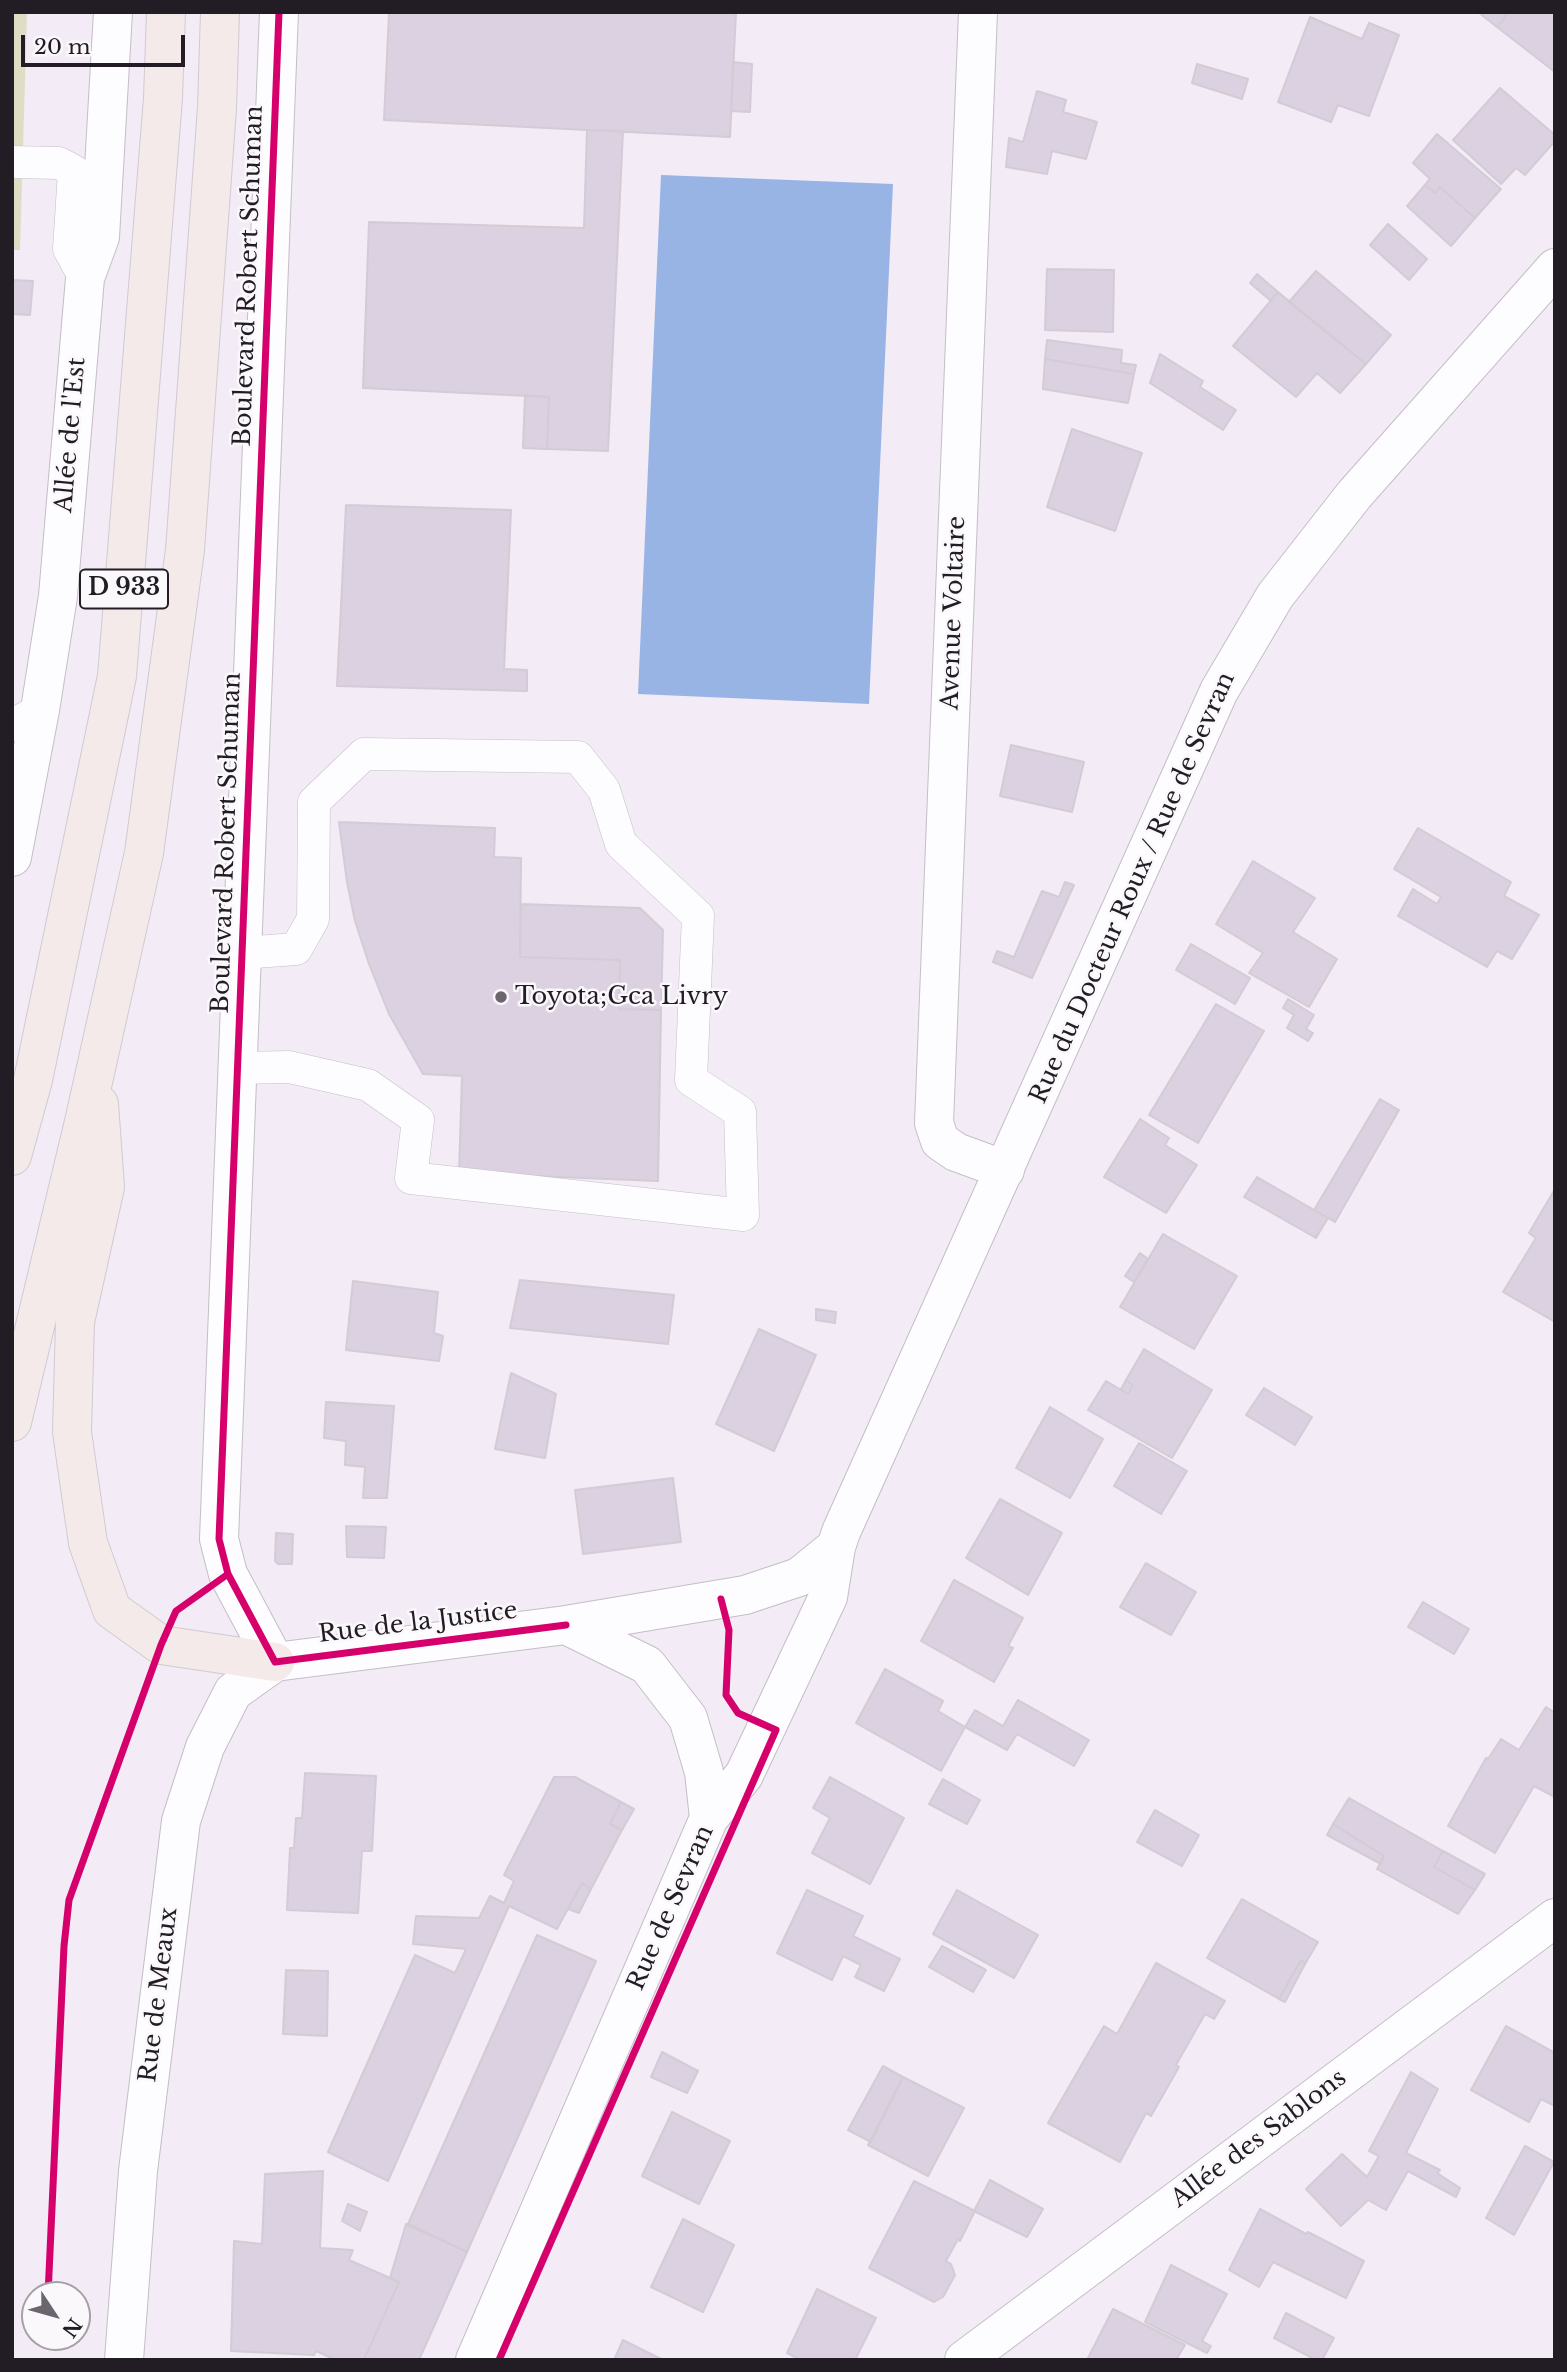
<!DOCTYPE html>
<html>
<head>
<meta charset="utf-8">
<style>
	body { margin:0 }
	#map { position:relative; width:1567px; height:2372px; overflow:hidden; background:#f3ebf6; font-family:"Libre Baskerville",serif }
	canvas { display:block }
	.frame { position:absolute; inset:0; border:14px solid #221d24; pointer-events:none }
	.north { position:absolute; left:21px; top:2281px; width:70px; height:70px; box-sizing:border-box; background:#fbf8fc; border:2px solid #a4a0a6; border-radius:50%; rotate:126deg; font-size:19px; font-weight:700; line-height:28px; text-align:center; color:#221d24 }
	.north::after { content:''; display:block; margin:auto; width:24px; height:32px; background:#6b656e; clip-path:polygon(50% 0,100% 100%,50% 72%,0 100%) }
	.scale { position:absolute; left:21px; top:35px; width:164px; height:32px; box-sizing:border-box; border:4px solid #221d24; border-top:0; padding-left:9px; font-size:21px; line-height:24px; white-space:nowrap; color:#221d24; -webkit-text-stroke:5px #fbf8fc; paint-order:stroke }
</style>
</head>
<body>
<div id="map">
<canvas width="1567" height="2372"></canvas>
<div class="frame"></div>
<div class="north">N</div>
<div class="scale">20 m</div>
</div>
<script>
const context = document.querySelector('canvas').getContext('2d');
context.lineJoin = 'round';
function fill(path, color) {
  context.fillStyle = color;
  context.fill(path, 'evenodd');
}
function poly(rows) {
  const path = new Path2D();
  for (const r of rows) {
    path.moveTo(r[0], r[1]);
    for (let i = 2; i < r.length; i += 2) path.lineTo(r[i], r[i + 1]);
  }
  return path;
}
function trace(path, color, width, dash) {
  context.strokeStyle = color;
  context.lineWidth = width;
  context.lineCap = dash ? 'butt' : 'round';
  context.setLineDash(dash || []);
  context.stroke(path);
}
function label(font, color, halo, rows, align = 'center') {
  context.font = font + ' "Libre Baskerville",serif';
  context.lineWidth = 5;
  context.setLineDash([]);
  context.textBaseline = 'middle';
  context.strokeStyle = halo;
  context.fillStyle = color;
  for (const [text, x, y, turn = 0] of rows) {
    context.save();
    context.translate(x, y);
    context.rotate((+turn || 0) * Math.PI / 180);
    context.textAlign = isNaN(turn) ? turn : align;
    if (halo) context.strokeText(text, 0, 0);
    context.fillText(text, 0, 0);
    context.restore();
  }
}
fill(poly([
	[12,12,27,12,20,250,12,250]
]), '#dfdec5');
fill(poly([
	[661,175,893,184,869,704,638,694]
]), '#97b4e4');
const building = poly([
	[389,12,736,12,730,137,384,120,389,12],
	[1478,12,1509,12,1497,27,1478,12],
	[1509,12,1555,12,1555,72,1497,27,1509,12],
	[1310,17,1362,39,1369,23,1399,35,1369,116,1338,105,1331,122,1278,102,1310,17],
	[733,62,752,64,750,112,731,111,733,62],
	[1197,64,1248,79,1242,99,1192,83,1197,64],
	[1500,88,1555,135,1555,141,1525,175,1516,168,1501,184,1453,140,1500,88],
	[1037,91,1066,100,1063,112,1097,122,1086,159,1052,151,1047,174,1006,167,1009,138,1023,142,1037,91],
	[587,130,623,131,608,451,547,449,549,397,363,388,369,222,584,228,587,130],
	[1437,134,1501,189,1475,218,1440,187,1435,193,1425,185,1430,179,1413,163,1437,134],
	[1425,185,1435,193,1440,187,1475,218,1451,246,1407,206,1425,185],
	[1388,224,1427,259,1409,280,1370,245,1388,224],
	[1047,269,1114,270,1113,332,1045,330,1047,269],
	[1316,271,1391,335,1366,364,1289,302,1316,271],
	[1257,274,1278,292,1271,301,1250,283,1257,274],
	[12,280,33,281,30,315,12,314,12,280],
	[1278,292,1366,364,1340,393,1317,373,1296,397,1233,346,1278,292],
	[1047,340,1122,350,1121,363,1136,365,1134,374,1045,359,1047,340],
	[1160,354,1203,381,1200,387,1236,410,1223,430,1150,383,1160,354],
	[1045,359,1134,374,1128,403,1043,389,1045,359],
	[525,395,549,397,547,449,523,448,525,395],
	[1072,429,1142,453,1115,531,1047,507,1072,429],
	[346,505,511,510,504,669,527,670,527,691,337,686,346,505],
	[1011,745,1084,762,1072,812,1000,796,1011,745],
	[339,822,495,828,494,857,521,858,520,957,620,960,619,1009,661,1010,658,1181,459,1173,462,1076,423,1074,389,1014,369,964,355,921,347,882,339,822],
	[1418,828,1511,882,1504,896,1539,915,1512,959,1497,951,1487,967,1398,916,1413,889,1437,904,1441,897,1394,869,1418,828],
	[1253,861,1315,898,1293,932,1337,959,1309,1007,1249,973,1263,953,1216,924,1253,861],
	[1065,882,1074,885,1032,978,993,962,997,951,1014,957,1042,891,1059,897,1065,882],
	[521,904,640,908,663,930,661,1010,619,1009,620,960,520,957,521,904],
	[1191,944,1250,978,1235,1004,1176,970,1191,944],
	[1288,999,1314,1015,1306,1029,1313,1033,1308,1041,1287,1028,1294,1015,1283,1008,1288,999],
	[1216,1004,1264,1031,1198,1143,1149,1115,1216,1004],
	[1380,1099,1399,1110,1335,1222,1314,1210,1380,1099],
	[1140,1119,1169,1138,1165,1145,1197,1165,1166,1213,1104,1177,1140,1119],
	[1257,1177,1328,1218,1316,1238,1244,1197,1257,1177],
	[1555,1189,1555,1322,1503,1292,1536,1238,1529,1233,1555,1189],
	[1163,1234,1237,1276,1194,1349,1120,1307,1163,1234],
	[1140,1253,1148,1259,1134,1282,1125,1276,1140,1253],
	[520,1280,674,1295,668,1344,510,1328,520,1280],
	[353,1281,438,1292,434,1333,443,1336,439,1361,346,1350,353,1281],
	[816,1309,836,1312,835,1323,816,1320,816,1309],
	[759,1329,816,1355,774,1451,716,1424,759,1329],
	[1144,1349,1212,1390,1172,1458,1088,1410,1106,1381,1128,1394,1133,1385,1126,1380,1144,1349],
	[511,1373,556,1394,545,1458,495,1449,511,1373],
	[1126,1380,1133,1385,1128,1394,1121,1389,1126,1380],
	[1264,1388,1312,1417,1295,1445,1246,1415,1264,1388],
	[326,1402,394,1406,387,1498,363,1498,365,1467,345,1465,346,1441,324,1438,326,1402],
	[1050,1407,1103,1439,1070,1498,1016,1468,1050,1407],
	[1139,1443,1187,1471,1161,1514,1114,1486,1139,1443],
	[673,1478,681,1542,583,1554,575,1490,673,1478],
	[1000,1499,1062,1533,1028,1595,966,1558,1000,1499],
	[346,1526,386,1527,384,1558,347,1557,346,1526],
	[276,1533,293,1534,292,1564,278,1564,275,1561,276,1533],
	[1146,1563,1196,1592,1171,1635,1120,1607,1146,1563],
	[954,1580,1023,1618,1008,1646,1013,1648,994,1682,921,1641,954,1580],
	[1423,1602,1469,1629,1454,1654,1408,1627,1423,1602],
	[885,1669,943,1701,938,1711,965,1727,941,1771,856,1723,885,1669],
	[1018,1700,1089,1740,1074,1766,1017,1734,1007,1750,965,1727,975,1710,1003,1726,1018,1700],
	[1546,1707,1555,1713,1555,1797,1534,1786,1495,1853,1448,1826,1486,1758,1488,1759,1501,1739,1519,1750,1546,1707],
	[305,1773,376,1776,372,1851,362,1851,358,1913,287,1910,290,1848,294,1848,296,1818,302,1818,305,1773],
	[554,1777,575,1777,621,1802,610,1824,622,1830,591,1889,582,1883,557,1929,509,1906,388,2181,328,2152,415,1955,455,1973,466,1949,413,1944,416,1916,479,1918,490,1896,504,1903,514,1881,504,1875,554,1777],
	[830,1777,904,1818,870,1884,812,1853,830,1818,813,1808,830,1777],
	[943,1779,980,1800,967,1824,929,1804,943,1779],
	[1349,1798,1443,1851,1434,1867,1475,1890,1458,1914,1377,1869,1384,1856,1333,1824,1349,1798],
	[621,1802,634,1809,622,1830,610,1824,621,1802],
	[1155,1810,1199,1835,1182,1866,1137,1842,1155,1810],
	[1333,1824,1384,1856,1381,1864,1327,1835,1333,1824],
	[1443,1851,1485,1874,1475,1890,1434,1867,1443,1851],
	[582,1883,591,1889,579,1913,568,1909,582,1883],
	[807,1890,863,1916,853,1936,900,1959,884,1991,855,1977,861,1965,843,1956,832,1980,777,1953,807,1890],
	[957,1890,1038,1935,1014,1978,933,1934,957,1890],
	[1242,1899,1318,1942,1305,1964,1301,1960,1279,1999,1207,1958,1242,1899],
	[537,1935,596,1961,467,2252,408,2224,537,1935],
	[942,1946,986,1970,973,1992,929,1967,942,1946],
	[1301,1960,1305,1964,1285,2002,1279,1999,1301,1960],
	[1156,1963,1225,2001,1214,2019,1205,2014,1176,2065,1179,2067,1151,2116,1146,2113,1120,2162,1048,2123,1104,2026,1117,2034,1156,1963],
	[286,1970,328,1971,327,2036,283,2034,286,1970],
	[1506,2026,1555,2053,1555,2106,1541,2099,1529,2122,1471,2090,1506,2026],
	[662,2052,698,2071,687,2093,651,2077,662,2052],
	[883,2066,903,2077,871,2142,848,2130,883,2066],
	[1411,2072,1438,2089,1406,2153,1440,2170,1437,2173,1460,2188,1456,2197,1408,2171,1386,2210,1368,2200,1341,2226,1306,2189,1342,2154,1367,2177,1379,2156,1369,2151,1411,2072],
	[903,2077,964,2108,928,2176,868,2145,903,2077],
	[672,2112,730,2141,699,2204,642,2176,672,2112],
	[1525,2146,1554,2162,1514,2235,1486,2218,1525,2146],
	[323,2171,320,2248,353,2250,349,2260,399,2282,364,2360,336,2360,316,2351,314,2355,231,2351,234,2241,262,2244,265,2174,323,2171],
	[990,2180,1043,2209,1027,2237,974,2211,990,2180],
	[914,2181,975,2211,960,2241,958,2239,946,2261,951,2264,955,2275,943,2297,934,2302,869,2268,914,2181],
	[348,2204,367,2212,360,2231,342,2221,348,2204],
	[1260,2209,1306,2234,1308,2232,1364,2261,1346,2298,1273,2262,1259,2287,1229,2270,1260,2209],
	[683,2219,734,2245,703,2312,651,2287,683,2219],
	[406,2224,467,2252,419,2360,364,2360,399,2282,390,2278,406,2224],
	[1171,2265,1227,2294,1202,2341,1211,2346,1207,2353,1145,2322,1171,2265],
	[817,2289,876,2318,855,2360,801,2360,787,2353,817,2289],
	[1113,2309,1185,2345,1176,2360,1087,2360,1113,2309],
	[1286,2313,1334,2338,1322,2360,1316,2360,1274,2338,1286,2313],
	[623,2340,663,2360,614,2360,623,2340]
]);
fill(building, '#dcd1e0');
trace(building, '#d2ccd5', 2);
const service = poly([
	[12,162,59,163,74,171,69,249,85,278],
	[12,725,40,710],
	[237,1068,289,1067,368,1085,418,1120,411,1178,743,1215,740,1112,691,1080,698,916,621,844,604,790,578,757,364,754,314,802,313,919,296,949,242,953]
]);
const minor = poly([
	[12,857,40,710,58,596,85,278,100,237,113,12],
	[964,2360,1555,1918]
]);
const tertiary = poly([
	[978,12,934,1123,940,1141,956,1152,1005,1170],
	[275,1662,228,1574,219,1539,279,12]
]);
const secondary = poly([
	[566,1625,647,1665,688,1718,704,1772,709,1818],
	[124,2360,138,2171,181,1821,205,1747,233,1692,275,1662,566,1625,745,1595,799,1577,836,1547],
	[475,2360,709,1818,744,1775,828,1597,836,1547,841,1532,1219,691,1275,596,1354,495,1555,268]
]);
const trunk = poly([
	[99,1104,105,1187,75,1322,72,1432,88,1543,112,1610,161,1645,275,1662],
	[12,1156,33,1080,117,676,163,98,166,12],
	[12,1422,84,1122,144,853,185,550,217,108,220,12]
]);
trace(service, '#c4bec7', 33);
trace(minor, '#c4bec7', 40);
trace(tertiary, '#c4bec7', 40);
trace(secondary, '#c4bec7', 40);
trace(trunk, '#cfcbd0', 40);
trace(service, '#fdfcfe', 32);
trace(minor, '#fdfcfe', 38);
trace(tertiary, '#fdfcfe', 38);
trace(secondary, '#fdfcfe', 38);
trace(trunk, '#f4eaea', 38);
trace(poly([
	[279,12,219,1539,228,1574,275,1662,566,1625],
	[48,2295,64,1946,69,1900,161,1645,176,1611,228,1574],
	[499,2360,776,1730,738,1713,726,1695,729,1630,721,1599]
]), '#d6006c', 7);
for (const [x, y, r, color] of [
	[501,997,7,"#6b656e"]
]) {
  const dot = new Path2D();
  dot.arc(x, y, r, 0, 2 * Math.PI);
  context.fillStyle = color;
  context.fill(dot);
  trace(dot, '#fbf8fc', 2.5);
}
for (const [x, y, w] of [
	[124,589,88]
]) {
  const box = new Path2D();
  box.roundRect(x - w / 2, y - 19.5, w, 39, 5);
  context.fillStyle = '#fbf8fc';
  context.fill(box);
  trace(box, '#221d24', 2);
}
label('bold 23px', '#221d24', null, [
	["D 933",124,589]
]);
label('24px', '#221d24', '#fbf8fc', [
	["Boulevard Robert Schuman",249,276,-88],
	["Allée de l'Est",71,435,-85],
	["Avenue Voltaire",954,613,-88],
	["Boulevard Robert Schuman",227,843,-88],
	["Rue du Docteur Roux / Rue de Sevran",1133,888,-66],
	["Rue de la Justice",418,1623,-7],
	["Rue de Sevran",671,1908,-66],
	["Rue de Meaux",159,1995,-83],
	["Allée des Sablons",1259,2139,-37]
]);
label('24px', '#221d24', '#fbf8fc', [
	["Toyota;Gca Livry",515,997]
], 'left');
</script>
</body>
</html>
